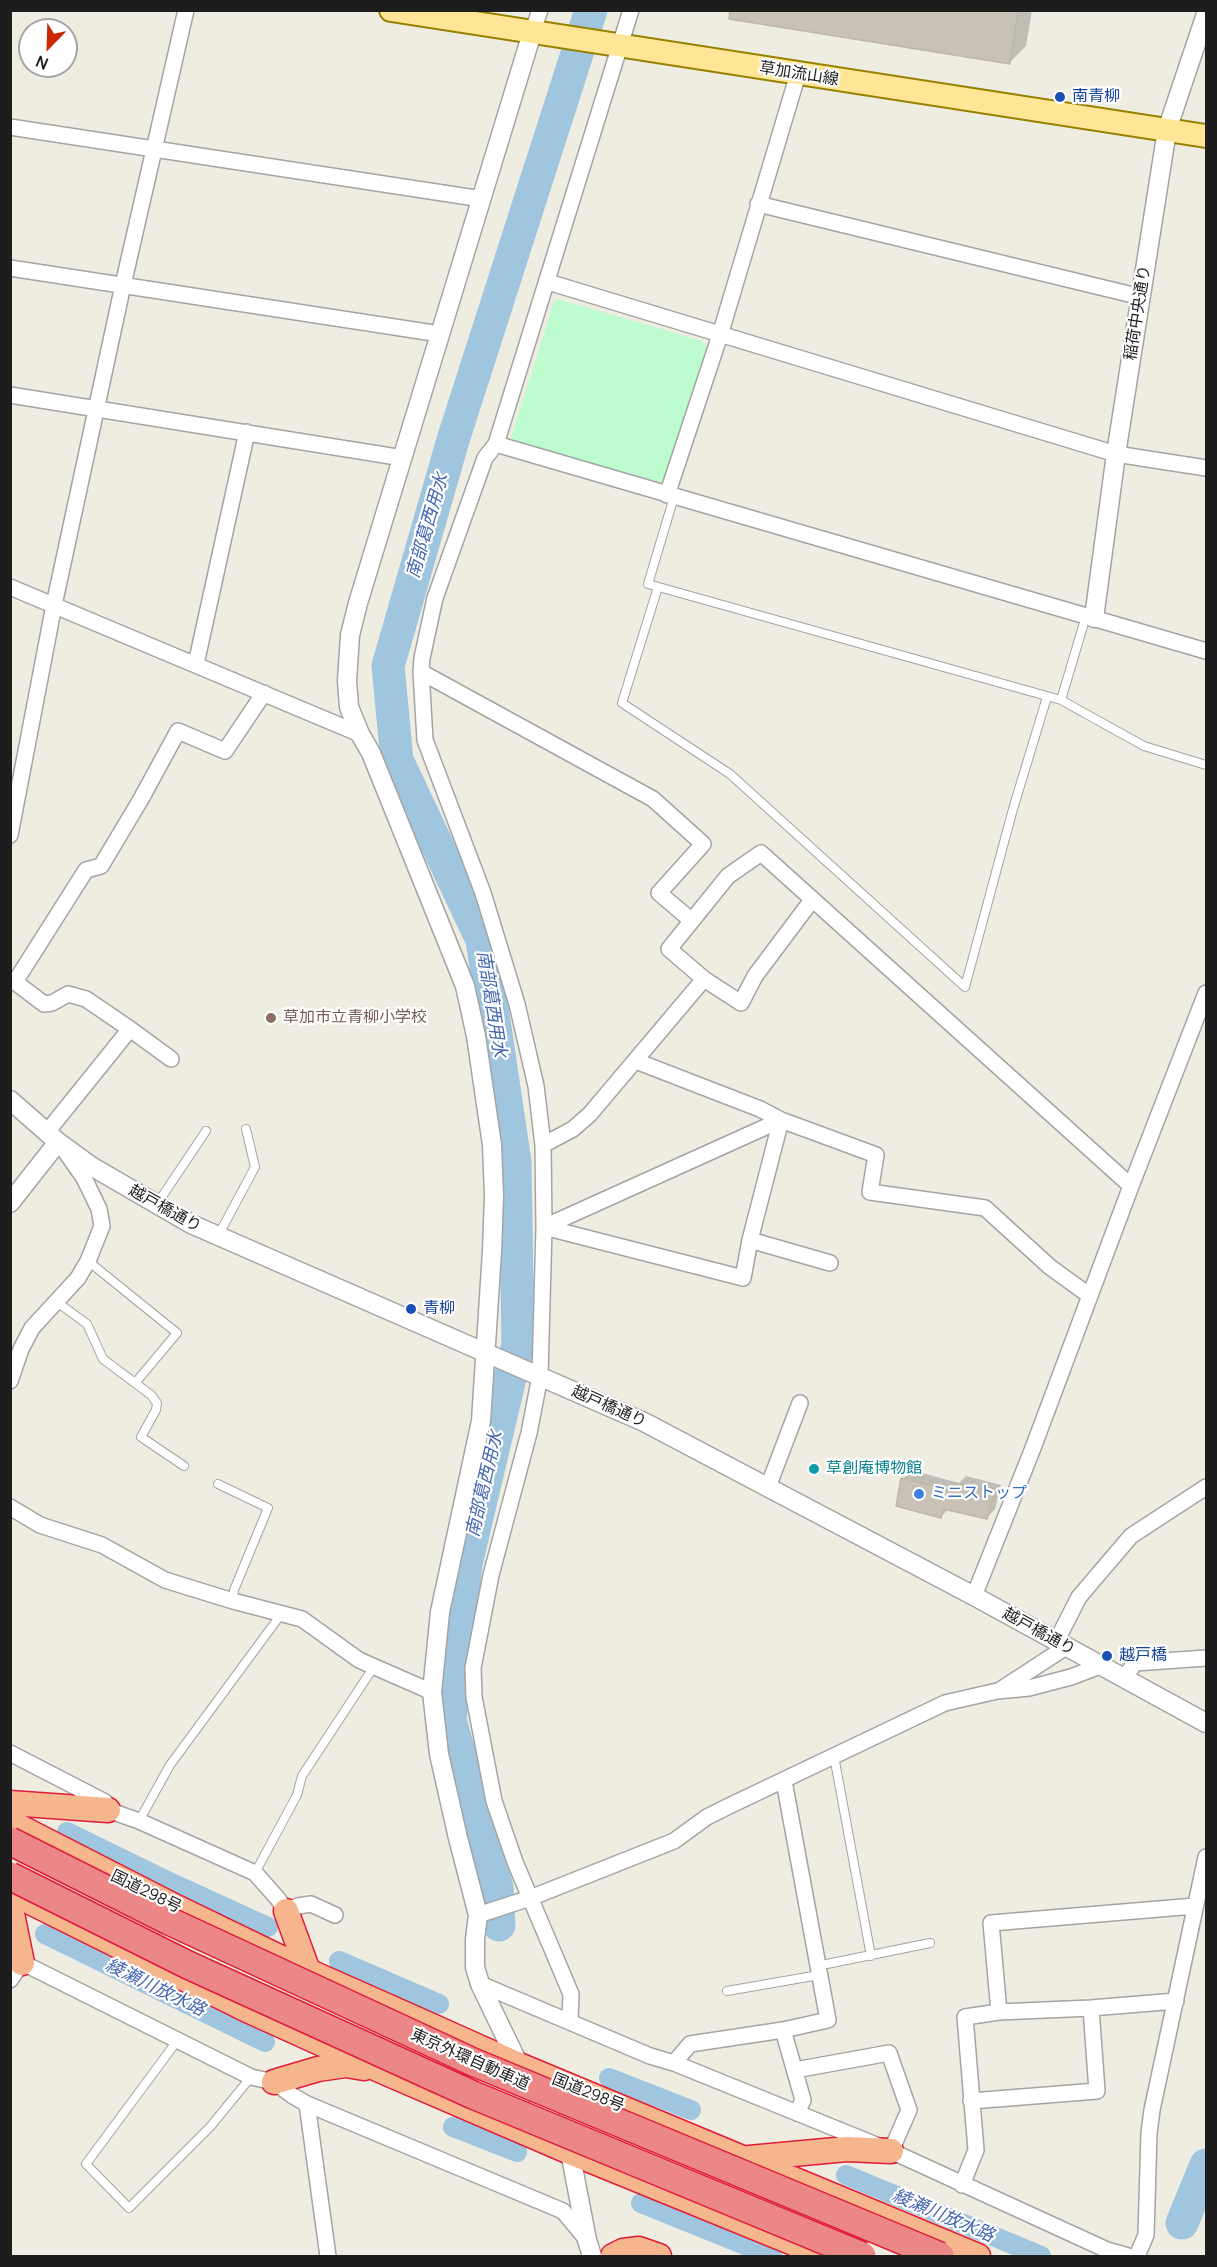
<!DOCTYPE html>
<html>
<head>
<meta charset="utf-8">
<style>
	body { margin:0 }
	#map { position:relative; width:1217px; height:2267px; overflow:hidden; background:#efede2; font-family:Manrope,sans-serif }
	canvas { display:block }
	.frame { position:absolute; inset:0; border:12px solid #1d1d1d; pointer-events:none }
	.north { position:absolute; left:18px; top:18px; width:60px; height:60px; box-sizing:border-box; background:#fff; border:2px solid #a5a5a5; border-radius:50%; rotate:203deg; font-size:16px; font-weight:700; line-height:24px; text-align:center; color:#1d1d1d }
	.north::after { content:''; display:block; margin:auto; width:21px; height:27px; background:#ca2700; clip-path:polygon(50% 0,100% 100%,50% 72%,0 100%) }
</style>
</head>
<body>
<div id="map">
<canvas width="1217" height="2267"></canvas>
<div class="frame"></div>
<div class="north">N</div>
</div>
<script>
const context = document.querySelector('canvas').getContext('2d');
context.lineJoin = 'round';
function fill(path, color) {
  context.fillStyle = color;
  context.fill(path, 'evenodd');
}
function poly(rows) {
  const path = new Path2D();
  for (const r of rows) {
    path.moveTo(r[0], r[1]);
    for (let i = 2; i < r.length; i += 2) path.lineTo(r[i], r[i + 1]);
  }
  return path;
}
function trace(path, color, width, dash) {
  context.strokeStyle = color;
  context.lineWidth = width;
  context.lineCap = dash ? 'butt' : 'round';
  context.setLineDash(dash || []);
  context.stroke(path);
}
function label(font, color, halo, rows, align = 'center') {
  context.font = font + ' Manrope,"Noto Sans JP",sans-serif';
  context.lineWidth = 4.5;
  context.setLineDash([]);
  context.textBaseline = 'middle';
  context.strokeStyle = halo;
  context.fillStyle = color;
  for (const [text, x, y, turn = 0] of rows) {
    context.save();
    context.translate(x, y);
    context.rotate((+turn || 0) * Math.PI / 180);
    context.textAlign = isNaN(turn) ? turn : align;
    if (halo) context.strokeText(text, 0, 0);
    context.fillText(text, 0, 0);
    context.restore();
  }
}
fill(poly([
	[558,299,702,341,708,349,663,489,515,443,511,438,554,302]
]), '#bcfcce');
fill(poly([
	[733,10,1032,10,1026,46,1009,63],
	[911,1470,959,1483,966,1476,1001,1485,995,1509,987,1518,949,1508,941,1517,903,1479]
]), '#0003');
trace(poly([
	[67,1832,163,1879,268,1927],
	[45,1934,265,2042],
	[339,1961,439,2004],
	[609,2078,691,2110],
	[453,2127,517,2152],
	[846,2175,1041,2256],
	[641,2203,772,2256]
]), '#a0c5df', 20);
trace(poly([
	[499,1925,497,1887,450,1720,466,1564,518,1344,515,1162,482,940,397,760,388,666,453,440,591,10],
	[1182,2223,1206,2165]
]), '#a0c5df', 33);
const building = poly([
	[730,10,1018,10,1010,64,729,19,730,10],
	[901,1478,954,1491,956,1483,994,1493,987,1519,943,1509,941,1518,896,1506,901,1478]
]);
fill(building, '#c7c1b6');
trace(building, '#c1b7a4', 1.5);
const service = poly([
	[674,497,648,584,1061,700,1144,746,1206,765],
	[658,587,622,703,730,774,965,987,1013,809,1047,697],
	[1061,700,1086,616],
	[157,1204,206,1131],
	[218,1236,255,1167,246,1129],
	[88,1261,177,1333,136,1382],
	[57,1302,87,1324,103,1359,151,1395,157,1403,156,1410,141,1437,184,1466],
	[218,1484,268,1508,234,1590,233,1601],
	[834,1756,871,1956],
	[139,1821,170,1765,282,1613],
	[255,1873,297,1795,302,1776,373,1668],
	[817,1966,930,1943],
	[727,1991,819,1975],
	[177,2041,86,2164,129,2208,210,2127,251,2077]
]);
const minor = poly([
	[532,33,540,10],
	[10,127,482,199],
	[758,204,1141,297],
	[10,268,440,334],
	[548,282,1116,454,1206,468],
	[10,395,403,458],
	[496,444,1206,651],
	[667,495,720,335,798,74],
	[10,587,360,734],
	[196,664,247,432],
	[421,672,653,799,703,844,659,893,692,921],
	[10,835,54,605,123,285,186,10],
	[812,900,755,976,741,1003,704,979,669,949,728,876,761,853,1131,1186],
	[130,1029,171,1059],
	[636,1061,760,1109,781,1120,876,1155,870,1192,985,1208,1050,1267,1090,1296],
	[781,1120,750,1240,743,1278,544,1227,781,1120],
	[47,1132,130,1029,86,999,68,994,52,1003,44,1004,15,982,86,870,101,866,141,799,178,731,225,751,264,693],
	[543,1145,573,1129,590,1114,704,979],
	[750,1240,830,1263],
	[10,1381,21,1349,32,1328,78,1278,88,1261,102,1226,99,1209,84,1178,65,1151],
	[768,1487,800,1403],
	[10,1507,40,1525,102,1545,165,1580,233,1601,302,1619,359,1660,432,1692],
	[974,1596,1033,1448,1131,1186,1206,993],
	[1056,1642,1079,1597,1131,1536,1206,1487],
	[1124,1678,1135,1663,1206,1658],
	[1000,1690,1066,1647],
	[10,1753,105,1802,108,1810,139,1821,255,1873,278,1899,286,1911,298,1906,311,1904,335,1915],
	[478,1915,530,1898,674,1841,707,1817,729,1806,945,1703,997,1691,1029,1688,1071,1677,1100,1666],
	[15,1959,251,2077,274,2082,293,2096,307,2104,563,2211,587,2240],
	[10,1980,22,1963],
	[480,1984,650,2056,674,2063,891,2151,1107,2250,1128,2256],
	[999,2012,991,1923,1195,1906],
	[570,2021,571,1994,515,1862,494,1801,474,1697,473,1668,491,1575,529,1433,540,1376,544,1227,543,1145,536,1086,517,1004,483,893,425,740,421,672,422,658,435,598,485,458,496,444,631,10],
	[783,2030,803,2100,797,2113],
	[674,2063,690,2044,783,2030,828,2020,784,1781],
	[795,2070,889,2053,909,2110,891,2151],
	[971,2101,1097,2091,1091,2008],
	[307,2104,328,2256],
	[962,2185,976,2150,965,2017,999,2012,1091,2008,1176,2001],
	[1137,2256,1146,2235,1149,2133,1152,2110,1206,1857]
]);
const tertiary = poly([
	[532,33,358,603,350,635,347,681,349,707,360,734,371,753,465,986,476,1036,492,1145,494,1196,492,1251,481,1421,440,1612,432,1692,439,1754,458,1838,478,1915,475,1939,475,1967,480,1984,519,2065,570,2152,587,2240,592,2256],
	[1094,618,1116,454,1167,130,1206,14],
	[10,1100,58,1142,91,1166,191,1224,644,1422,974,1596,1206,1723],
	[10,1203,58,1142]
]);
const primary = poly([
	[391,10,1206,136]
]);
const trunk = poly([
	[10,1803,108,1810],
	[10,1822,172,1905,308,1971,414,2018,519,2065,978,2256],
	[10,1892,245,2009,384,2072,570,2152,825,2256],
	[10,1904,22,1963],
	[286,1911,308,1971],
	[274,2082,318,2069,346,2065,364,2068],
	[749,2158,847,2149,891,2151],
	[613,2256,623,2251,639,2249,659,2256]
]);
trace(service, '#a4a4a4', 10);
trace(minor, '#a4a4a4', 18);
trace(tertiary, '#a4a4a4', 21);
trace(primary, '#968200', 26);
trace(trunk, '#e11b39', 27);
trace(service, '#fff', 8);
trace(minor, '#fff', 15);
trace(tertiary, '#fff', 18);
trace(primary, '#ffe697', 22);
trace(trunk, '#f5b68e', 24);
const motorwayBridge = poly([
	[10,1841,169,1921,473,2062,940,2256],
	[10,1876,188,1965,473,2095,862,2256]
]);
trace(motorwayBridge, '#e11b39', 30, []);
trace(motorwayBridge, '#eb8786', 27);
for (const [x, y, r, color] of [
	[1060,97,6,"#1a4fb4"],
	[271,1018,6,"#8d6e63"],
	[411,1309,6,"#1a4fb4"],
	[814,1469,6,"#0f9aa8"],
	[919,1494,6,"#3f7fe0"],
	[1107,1656,6,"#1a4fb4"]
]) {
  const dot = new Path2D();
  dot.arc(x, y, r, 0, 2 * Math.PI);
  context.fillStyle = color;
  context.fill(dot);
  trace(dot, '#fff', 2);
}
label('16px', '#1d1d1d', '#fff', [
	["草加流山線",799,74,9],
	["稲荷中央通り",1138,313,-81],
	["越戸橋通り",165,1209,29],
	["越戸橋通り",609,1407,24],
	["越戸橋通り",1039,1632,29],
	["国道298号",146,1892,26],
	["東京外環自動車道",470,2060,24],
	["国道298号",588,2093,22]
]);
label('16px', '#164399', '#fff', [
	["南青柳",1072,97],
	["青柳",423,1309],
	["越戸橋",1119,1656]
], 'left');
label('16px', '#785e54', '#fff', [
	["草加市立青柳小学校",283,1018]
], 'left');
label('16px', '#0d838f', '#fff', [
	["草創庵博物館",826,1469]
], 'left');
label('16px', '#366cbe', '#fff', [
	["ミニストップ",931,1494]
], 'left');
label('italic 18px', '#4566b1', '#fff', [
	["南部葛西用水",428,526,-74],
	["南部葛西用水",491,1004,81],
	["南部葛西用水",485,1484,-77],
	["綾瀬川放水路",155,1988,26],
	["綾瀬川放水路",943,2216,23]
]);
</script>
</body>
</html>
